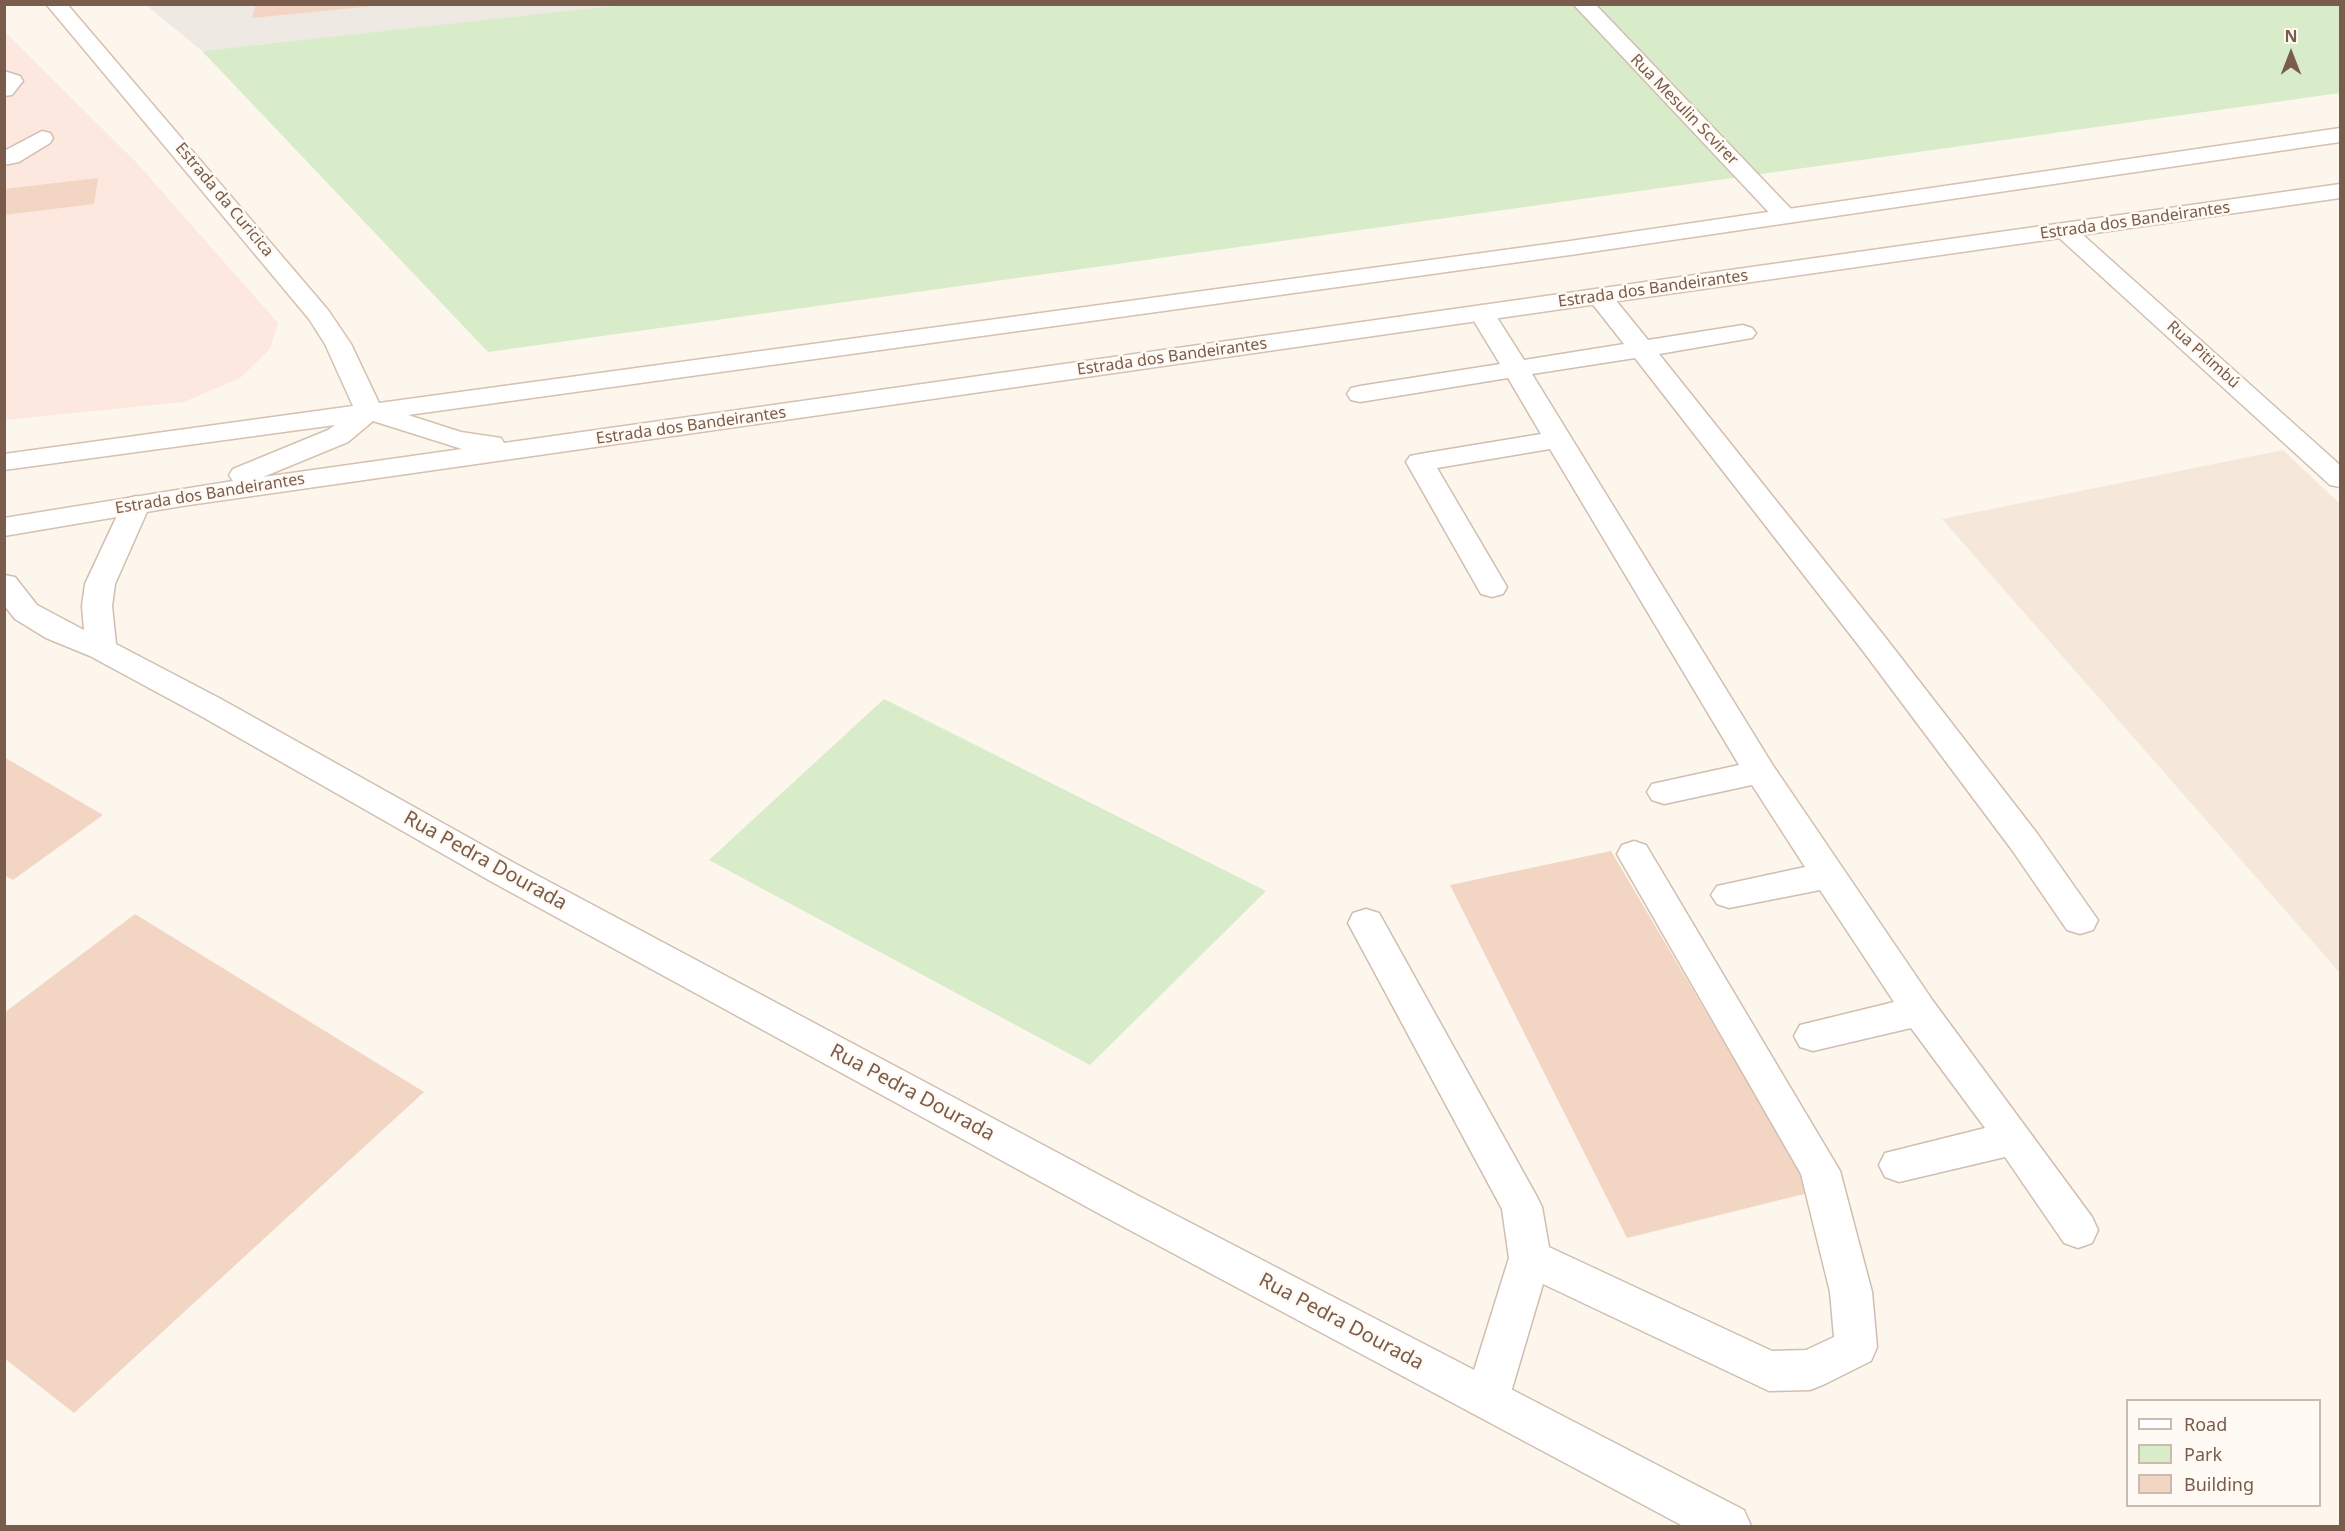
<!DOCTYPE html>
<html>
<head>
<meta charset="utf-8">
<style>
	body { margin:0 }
	#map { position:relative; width:2345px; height:1531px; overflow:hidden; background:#fdf6ec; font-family:"Noto Sans",sans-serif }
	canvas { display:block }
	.frame { position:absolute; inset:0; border:6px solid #7a5c4d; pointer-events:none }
	.legend { position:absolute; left:2126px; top:1399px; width:195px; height:108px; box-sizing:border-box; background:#fffaf3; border:2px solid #cabbb1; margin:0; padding:8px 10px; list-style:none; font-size:18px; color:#7a5c4d }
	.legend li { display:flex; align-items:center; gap:12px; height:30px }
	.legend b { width:30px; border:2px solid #cabbb1 }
	.north { position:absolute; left:2261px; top:24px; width:60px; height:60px; -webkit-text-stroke:4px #fffaf3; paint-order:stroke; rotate:0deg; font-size:16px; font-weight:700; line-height:24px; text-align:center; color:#7a5c4d }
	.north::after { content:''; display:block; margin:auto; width:21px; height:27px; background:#7a5c4d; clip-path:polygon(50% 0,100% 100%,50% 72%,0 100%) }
</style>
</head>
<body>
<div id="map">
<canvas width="2345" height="1531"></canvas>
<div class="frame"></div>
<ul class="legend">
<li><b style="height:8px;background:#fff"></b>Road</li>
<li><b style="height:16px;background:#d8ecc9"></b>Park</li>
<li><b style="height:16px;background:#f3d5c3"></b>Building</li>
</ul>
<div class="north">N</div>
</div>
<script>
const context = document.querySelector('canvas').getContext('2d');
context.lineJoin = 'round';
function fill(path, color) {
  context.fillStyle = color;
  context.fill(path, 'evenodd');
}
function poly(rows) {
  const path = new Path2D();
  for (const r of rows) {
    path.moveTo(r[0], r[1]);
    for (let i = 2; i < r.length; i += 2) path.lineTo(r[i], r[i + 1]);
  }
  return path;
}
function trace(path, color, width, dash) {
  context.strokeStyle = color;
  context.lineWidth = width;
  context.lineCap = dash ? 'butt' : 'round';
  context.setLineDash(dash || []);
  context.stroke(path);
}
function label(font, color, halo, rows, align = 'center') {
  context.font = font + ' "Noto Sans",sans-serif';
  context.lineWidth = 5;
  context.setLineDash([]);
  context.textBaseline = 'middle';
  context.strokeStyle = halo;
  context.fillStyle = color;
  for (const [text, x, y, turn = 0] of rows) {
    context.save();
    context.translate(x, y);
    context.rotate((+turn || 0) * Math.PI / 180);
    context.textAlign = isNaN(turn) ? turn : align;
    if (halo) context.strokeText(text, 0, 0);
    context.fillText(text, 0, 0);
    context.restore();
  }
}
fill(poly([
	[2283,450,2340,504,2340,973,1942,519]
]), '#f5e8da');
fill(poly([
	[4,31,135,161,278,323,270,349,240,378,184,402,5,420]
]), '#fde8e0');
fill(poly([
	[146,5,630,5,202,51]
]), '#efe9e4');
fill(poly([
	[630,4,2340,5,2340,93,488,352,202,51],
	[884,699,1266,891,1090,1065,709,860]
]), '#d8ecc9');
fill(poly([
	[256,4,373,4,373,6,252,18],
	[98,178,94,204,4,215,4,189],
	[4,757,103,815,13,880,4,875],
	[1611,851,1812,1192,1627,1238,1450,885],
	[135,914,424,1092,74,1413,4,1358,4,1013]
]), '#f3d5c3');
const lane = poly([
	[4,71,20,76,23,81,12,95,4,96,4,71],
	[42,131,50,133,53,138,50,143,19,162,4,165,4,151,42,131],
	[1600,289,1609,292,1648,340,1743,325,1752,328,1756,333,1752,338,1659,354,1885,637,2036,832,2098,920,2093,930,2080,934,2067,930,2012,850,1863,651,1635,358,1532,374,1772,764,1933,1001,2092,1217,2098,1230,2092,1243,2078,1248,2064,1243,2005,1157,1899,1182,1885,1177,1879,1165,1885,1153,1985,1128,1911,1028,1813,1051,1800,1047,1794,1036,1800,1025,1894,1002,1820,890,1729,908,1717,904,1711,895,1717,886,1805,867,1752,785,1664,804,1652,800,1647,792,1652,784,1739,765,1550,449,1437,468,1507,587,1503,594,1492,597,1481,594,1406,462,1410,456,1420,454,1541,434,1508,378,1360,402,1351,400,1347,394,1351,388,1360,386,1500,364,1469,313,1473,308,1482,305,1491,308,1524,360,1624,344,1587,297,1591,292,1600,289],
	[1634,841,1646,845,1840,1171,1872,1292,1877,1347,1871,1361,1825,1384,1810,1390,1769,1391,1543,1284,1509,1399,1502,1413,1487,1419,1472,1413,1465,1399,1509,1258,1502,1209,1348,923,1353,913,1366,909,1379,913,1536,1195,1542,1207,1549,1247,1772,1351,1806,1350,1834,1337,1830,1292,1801,1174,1617,854,1622,845,1634,841]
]);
const street = poly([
	[1573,4,1595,4,1793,211,1797,216,1793,221,1777,221,1573,4],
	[2065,224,2073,226,2340,465,2340,487,2330,485,2057,236,2053,231,2057,226,2065,224],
	[136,496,146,499,150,505,115,584,112,606,116,644,221,699,516,864,1135,1194,1744,1510,1751,1526,1683,1526,1107,1218,492,882,199,715,90,656,46,638,15,619,4,605,4,575,15,577,37,605,84,630,82,606,85,584,122,505,126,499,136,496]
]);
const secondary = poly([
	[46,4,67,4,328,310,351,344,379,403,1570,241,2340,128,2340,142,1570,255,408,415,461,432,501,438,504,443,2340,184,2340,198,182,506,4,536,4,518,233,481,229,475,233,469,328,430,335,425,4,470,4,454,353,406,325,344,309,319,46,4],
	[373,421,462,449,263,477,348,442,373,421]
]);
trace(lane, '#d1beb0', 3);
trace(street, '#d1beb0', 3);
trace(secondary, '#d6c0b0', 3);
fill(lane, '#fff');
fill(street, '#fff');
fill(secondary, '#fff');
label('16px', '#7a5c4d', '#fffaf3', [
	["Rua Mesulin Scvirer",1684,110,46],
	["Estrada da Curicica",224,200,50],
	["Estrada dos Bandeirantes",2135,221,-8],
	["Estrada dos Bandeirantes",1653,289,-8],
	["Rua Pitimbú",2203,355,42],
	["Estrada dos Bandeirantes",1172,357,-8],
	["Estrada dos Bandeirantes",691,426,-8],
	["Estrada dos Bandeirantes",210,494,-9]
]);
label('20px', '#7a5c4d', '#fffaf3', [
	["Rua Pedra Dourada",485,861,29],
	["Rua Pedra Dourada",912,1093,28],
	["Rua Pedra Dourada",1341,1322,28]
]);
</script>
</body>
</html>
